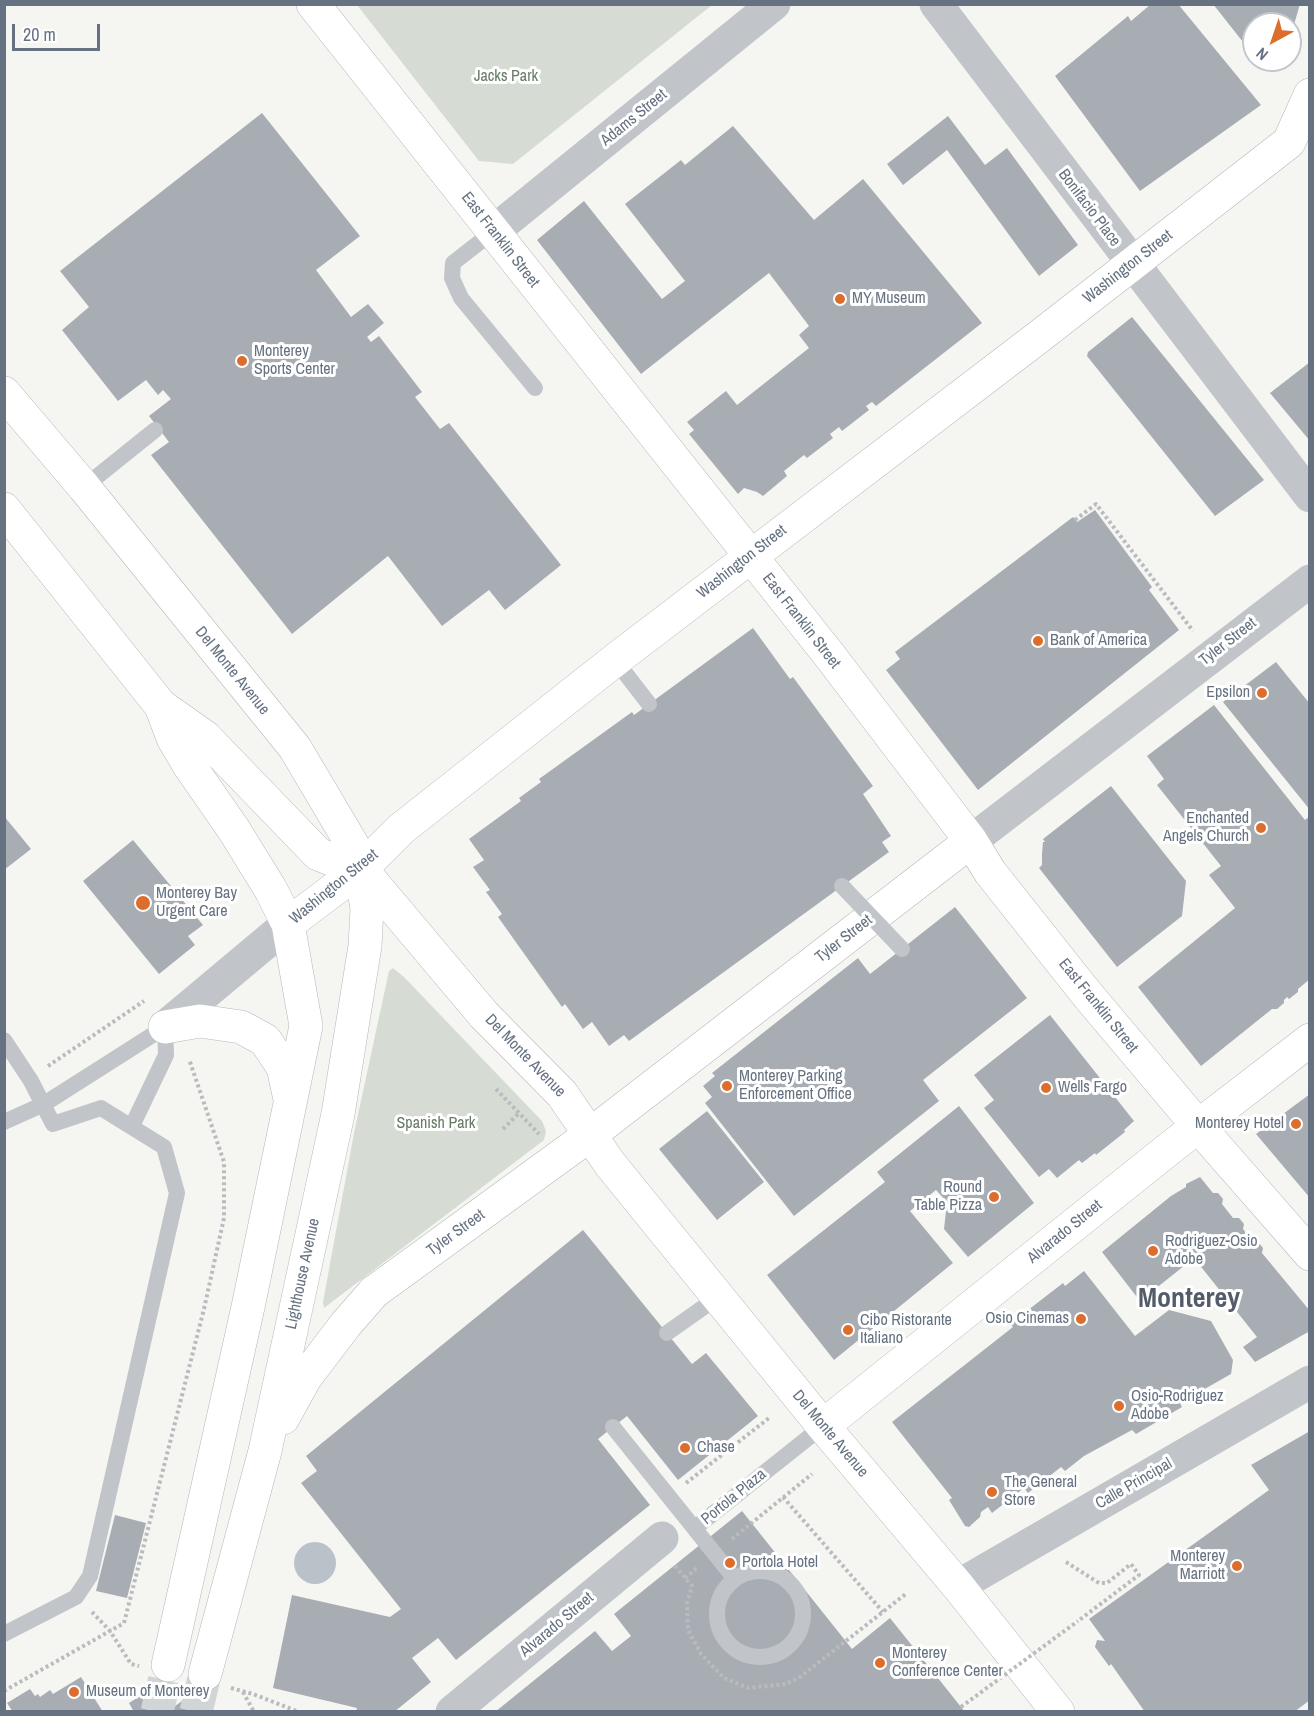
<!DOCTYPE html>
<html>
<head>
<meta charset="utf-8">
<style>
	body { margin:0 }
	#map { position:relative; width:1314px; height:1716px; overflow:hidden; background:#f5f6f2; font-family:"Archivo Narrow",sans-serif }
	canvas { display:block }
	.frame { position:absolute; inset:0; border:6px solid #667282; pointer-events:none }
	.north { position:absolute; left:1242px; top:12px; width:60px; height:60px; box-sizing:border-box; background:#fff; border:2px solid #c2c7cd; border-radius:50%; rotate:220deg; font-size:16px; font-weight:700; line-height:24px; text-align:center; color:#667282 }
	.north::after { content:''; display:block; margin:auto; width:21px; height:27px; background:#dc6d2c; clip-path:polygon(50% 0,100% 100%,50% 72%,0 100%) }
	.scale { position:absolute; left:12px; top:24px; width:88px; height:27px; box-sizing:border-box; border:3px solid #667282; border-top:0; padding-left:8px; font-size:18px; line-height:21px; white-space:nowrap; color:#667282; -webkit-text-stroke:4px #fff; paint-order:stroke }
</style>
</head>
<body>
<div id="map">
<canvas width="1314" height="1716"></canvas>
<div class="frame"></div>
<div class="north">N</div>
<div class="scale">20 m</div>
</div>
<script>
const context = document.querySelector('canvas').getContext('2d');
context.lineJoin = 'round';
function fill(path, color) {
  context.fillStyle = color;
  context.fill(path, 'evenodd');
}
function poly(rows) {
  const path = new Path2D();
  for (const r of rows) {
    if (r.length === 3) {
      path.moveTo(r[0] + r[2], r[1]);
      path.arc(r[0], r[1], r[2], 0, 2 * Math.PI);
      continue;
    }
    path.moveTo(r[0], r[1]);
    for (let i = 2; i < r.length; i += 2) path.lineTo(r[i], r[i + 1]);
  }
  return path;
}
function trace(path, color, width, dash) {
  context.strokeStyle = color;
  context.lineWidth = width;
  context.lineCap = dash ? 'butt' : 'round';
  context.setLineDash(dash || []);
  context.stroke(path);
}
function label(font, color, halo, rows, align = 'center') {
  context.font = font + ' "Archivo Narrow",sans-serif';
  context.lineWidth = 6;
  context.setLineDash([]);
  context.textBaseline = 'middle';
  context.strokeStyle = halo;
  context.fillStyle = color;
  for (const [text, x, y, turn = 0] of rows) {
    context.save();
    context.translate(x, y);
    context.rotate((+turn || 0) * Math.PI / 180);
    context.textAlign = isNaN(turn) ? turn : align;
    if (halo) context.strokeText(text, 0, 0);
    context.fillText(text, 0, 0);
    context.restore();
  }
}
fill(poly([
	[357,5,712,5,513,164,479,161],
	[393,968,404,977,542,1121,546,1131,544,1140,324,1308,323,1302,354,1133,389,971]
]), '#d6dcd4');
fill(poly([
	[315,1563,21]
]), '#b9c2c8');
fill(poly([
	[1151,4,1178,4,1261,105,1140,191,1055,76,1128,16,1131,21],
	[1213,4,1300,4,1291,35,1290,24,1254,24,1254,56],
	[262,113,360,236,316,270,351,317,368,304,384,323,367,337,371,342,379,336,422,392,415,397,440,429,449,423,561,565,505,610,489,590,442,626,388,556,292,634,151,455,169,442,149,416,171,399,163,390,158,395,146,380,118,401,62,330,89,307,60,271],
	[948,116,985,165,1007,148,1078,245,1039,276,947,150,903,185,887,164],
	[733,126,814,220,863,179,982,323,876,406,872,402,866,406,869,410,842,431,839,427,830,434,833,438,807,458,804,455,784,471,787,476,763,496,757,492,744,488,738,494,689,434,694,430,687,422,726,391,737,405,809,348,799,335,809,326,769,273,641,374,537,240,584,201,662,299,685,281,625,204,681,160,685,165],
	[1132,317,1264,480,1215,516,1087,356,1088,352],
	[1310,362,1310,441,1270,393],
	[1095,510,1152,587,1149,590,1179,630,978,790,886,670,900,659,895,652,1073,517,1077,522],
	[753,628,790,679,793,677,873,786,863,794,891,836,882,842,889,852,629,1041,624,1035,609,1046,592,1022,583,1029,565,1004,562,1007,498,917,502,914,486,892,490,890,473,867,484,860,469,839,521,801,519,798,541,782,539,779,632,712,634,715],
	[1276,662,1310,704,1310,810,1223,702],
	[1214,705,1305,820,1310,816,1310,979,1298,989,1298,992,1289,999,1287,997,1284,1000,1284,1003,1277,1009,1272,1009,1201,1066,1138,987,1235,908,1209,875,1221,866,1157,785,1164,779,1147,756],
	[1111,786,1186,881,1182,916,1117,967,1039,868,1042,865,1042,854,1043,842,1045,842,1043,839],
	[4,816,31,849,4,870],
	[133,840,203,925,188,936,195,945,159,974,83,881],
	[955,907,1027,998,923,1080,939,1101,794,1216,705,1103,712,1097,703,1086,715,1076,712,1073,858,958,870,974],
	[1050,1015,1134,1121,1124,1130,1125,1132,1096,1155,1095,1153,1082,1163,1079,1160,1057,1178,1049,1169,1039,1177,984,1108,994,1100,974,1075],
	[1310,1094,1310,1198,1256,1134],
	[959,1106,1034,1203,968,1257,944,1229,947,1202,936,1190,910,1211,953,1263,834,1360,767,1275,885,1182,877,1172],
	[707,1111,764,1182,717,1220,659,1149],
	[1200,1177,1213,1193,1218,1193,1223,1199,1222,1204,1233,1218,1239,1218,1244,1224,1243,1229,1254,1243,1259,1243,1263,1248,1262,1253,1310,1311,1310,1331,1255,1362,1243,1347,1257,1337,1194,1258,1140,1301,1102,1252,1171,1196,1186,1187,1186,1184],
	[583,1230,692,1364,706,1353,758,1416,678,1480,627,1416,598,1439,650,1505,456,1660,438,1638,412,1658,431,1682,394,1712,356,1712,357,1708,273,1688,292,1595,390,1617,401,1609,301,1483,317,1471,306,1456],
	[1084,1271,1135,1336,1169,1310,1211,1321,1233,1360,1231,1374,1180,1403,1182,1407,1136,1434,1132,1430,1084,1456,1065,1471,1061,1467,1028,1493,1024,1488,992,1513,988,1507,981,1512,980,1517,969,1527,965,1526,949,1500,952,1498,892,1422,1013,1327,1010,1324,1063,1283,1065,1286],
	[1310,1431,1310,1700,1294,1712,1145,1712,1111,1664,1109,1666,1095,1647,1097,1640,1105,1641,1089,1619,1269,1490,1251,1465],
	[742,1511,852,1649,890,1618,965,1712,495,1712,595,1631,612,1651,631,1636,614,1614],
	[115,1515,146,1523,127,1598,96,1591],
	[81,1677,103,1712,13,1712,7,1703,30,1689,35,1696,38,1694,40,1697,50,1690,53,1694],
	[161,1683,175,1706,182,1701,189,1712,134,1712,129,1703]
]), '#a8adb4');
trace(poly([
	[157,1712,168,1665],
	[196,1712,205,1674]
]), '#d1d5d6', 33, [33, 16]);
const secondary = poly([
	[313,4,830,656,971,841,990,872,1086,993,1198,1126,1310,1254],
	[361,869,484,1015,562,1094,610,1164,823,1426,958,1586,1058,1712],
	[288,924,361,869,401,829,619,657,1036,339,1289,142,1310,95],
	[374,1292,591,1134,971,841],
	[823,1426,1170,1148,1310,1040]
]);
const primary = poly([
	[4,393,84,487,295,748,353,846,361,869,367,909,365,946,338,1114,265,1451,205,1674],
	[4,509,161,706,173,738,189,765,234,830,271,890,288,924,306,1026,248,1307,168,1665],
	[161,706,205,737,318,854,341,863,361,869],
	[165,1027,200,1021,241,1027,265,1040,283,1067,290,1099],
	[283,1418,305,1378,346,1324,374,1292]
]);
trace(secondary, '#b4b7bc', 34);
trace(primary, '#b4b8bc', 34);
trace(poly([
	[1075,520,1096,504,1193,631],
	[48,1066,144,1001],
	[496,1089,539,1134],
	[503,1129,519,1113],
	[686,1483,769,1418],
	[783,1497,883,1612],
	[732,1539,812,1474],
	[1066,1562,1099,1583,1107,1583,1131,1564,1139,1575,1078,1621],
	[675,1566,692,1586,687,1604,688,1630,701,1654,724,1678,748,1688,786,1684,800,1677,907,1593],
	[685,1578,698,1567],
	[92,1612,110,1631,131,1664,139,1666],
	[231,1688,253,1694,299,1712],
	[4,1691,124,1623,204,1309,224,1218,224,1162,189,1059],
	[243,1692,254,1712]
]), '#b9bbbe', 4, [3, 3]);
trace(poly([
	[494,231,453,263,452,278,461,298,535,388],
	[84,487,155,430],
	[615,660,649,704],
	[4,1040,31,1081,53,1124,101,1108,164,1147,177,1193,90,1576,76,1597,4,1634],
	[4,1122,44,1104,165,1027,166,1055,132,1126],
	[667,1333,718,1297],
	[613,1427,735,1579],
	[695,1528,823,1426],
	[760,1614,43]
]), '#c1c4c8', 16);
trace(poly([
	[936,4,1310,496],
	[494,231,774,4],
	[971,841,1310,581],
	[165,1027,288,924],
	[958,1586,1310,1382],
	[452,1712,662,1538]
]), '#c1c4c8', 33);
trace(secondary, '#fff', 33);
trace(primary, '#fff', 33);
trace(poly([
	[961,1707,1078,1621]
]), '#b9bbbe', 4, [3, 3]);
trace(poly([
	[842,886,902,949]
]), '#c1c4c8', 16);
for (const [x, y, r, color] of [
	[840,299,6,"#dc6d2c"],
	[242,361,6,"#dc6d2c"],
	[1038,641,6,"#dc6d2c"],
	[1262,693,6,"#dc6d2c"],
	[1261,828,6,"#dc6d2c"],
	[143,903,8,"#dc6d2c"],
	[727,1086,6,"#dc6d2c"],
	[1046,1088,6,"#dc6d2c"],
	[1296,1124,6,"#dc6d2c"],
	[994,1197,6,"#dc6d2c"],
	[1153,1251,6,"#dc6d2c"],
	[1081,1319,6,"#dc6d2c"],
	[848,1330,6,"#dc6d2c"],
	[1119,1406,6,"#dc6d2c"],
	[685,1448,6,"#dc6d2c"],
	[992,1492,6,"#dc6d2c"],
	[730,1563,6,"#dc6d2c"],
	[1237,1566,6,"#dc6d2c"],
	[880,1663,6,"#dc6d2c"],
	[74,1692,6,"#dc6d2c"]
]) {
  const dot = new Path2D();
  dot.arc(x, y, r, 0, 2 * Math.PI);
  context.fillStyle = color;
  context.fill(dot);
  trace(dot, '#fff', 2);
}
label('16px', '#667a64', '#fff', [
	["Jacks Park",506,77],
	["Spanish Park",436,1124]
]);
label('16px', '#667282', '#fff', [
	["Adams Street",634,118,-39],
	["Bonifacio Place",1089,208,53],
	["East Franklin Street",500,240,52],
	["Washington Street",1128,267,-38],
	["Washington Street",742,562,-38],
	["East Franklin Street",801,621,52],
	["Tyler Street",1228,642,-38],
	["Del Monte Avenue",232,671,51],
	["Washington Street",334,887,-39],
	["Tyler Street",844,939,-38],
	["East Franklin Street",1098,1006,51],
	["Del Monte Avenue",525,1056,46],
	["Alvarado Street",1065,1232,-39],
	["Tyler Street",456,1233,-36],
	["Lighthouse Avenue",303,1274,-78],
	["Del Monte Avenue",830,1434,50],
	["Calle Principal",1134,1484,-30],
	["Portola Plaza",734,1497,-39],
	["Alvarado Street",557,1625,-40]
]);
label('16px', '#667282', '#fff', [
	["MY Museum",852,299],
	["Monterey",254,352],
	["Sports Center",254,370],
	["Bank of America",1050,641],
	["Epsilon",1250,693,"right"],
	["Enchanted",1249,819,"right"],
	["Angels Church",1249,837,"right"],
	["Monterey Bay",156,894],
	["Urgent Care",156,912],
	["Monterey Parking",739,1077],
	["Enforcement Office",739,1095],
	["Wells Fargo",1058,1088],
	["Monterey Hotel",1284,1124,"right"],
	["Round",982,1188,"right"],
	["Table Pizza",982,1206,"right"],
	["Rodriguez-Osio",1165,1242],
	["Adobe",1165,1260],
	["Osio Cinemas",1069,1319,"right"],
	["Cibo Ristorante",860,1321],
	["Italiano",860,1339],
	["Osio-Rodriguez",1131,1397],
	["Adobe",1131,1415],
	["Chase",697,1448],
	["The General",1004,1483],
	["Store",1004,1501],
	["Monterey",1225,1557,"right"],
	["Marriott",1225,1575,"right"],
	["Portola Hotel",742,1563],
	["Monterey",892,1654],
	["Conference Center",892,1672],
	["Museum of Monterey",86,1692]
], 'left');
label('bold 28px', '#535c68', '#fff', [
	["Monterey",1189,1299]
]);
</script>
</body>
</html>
